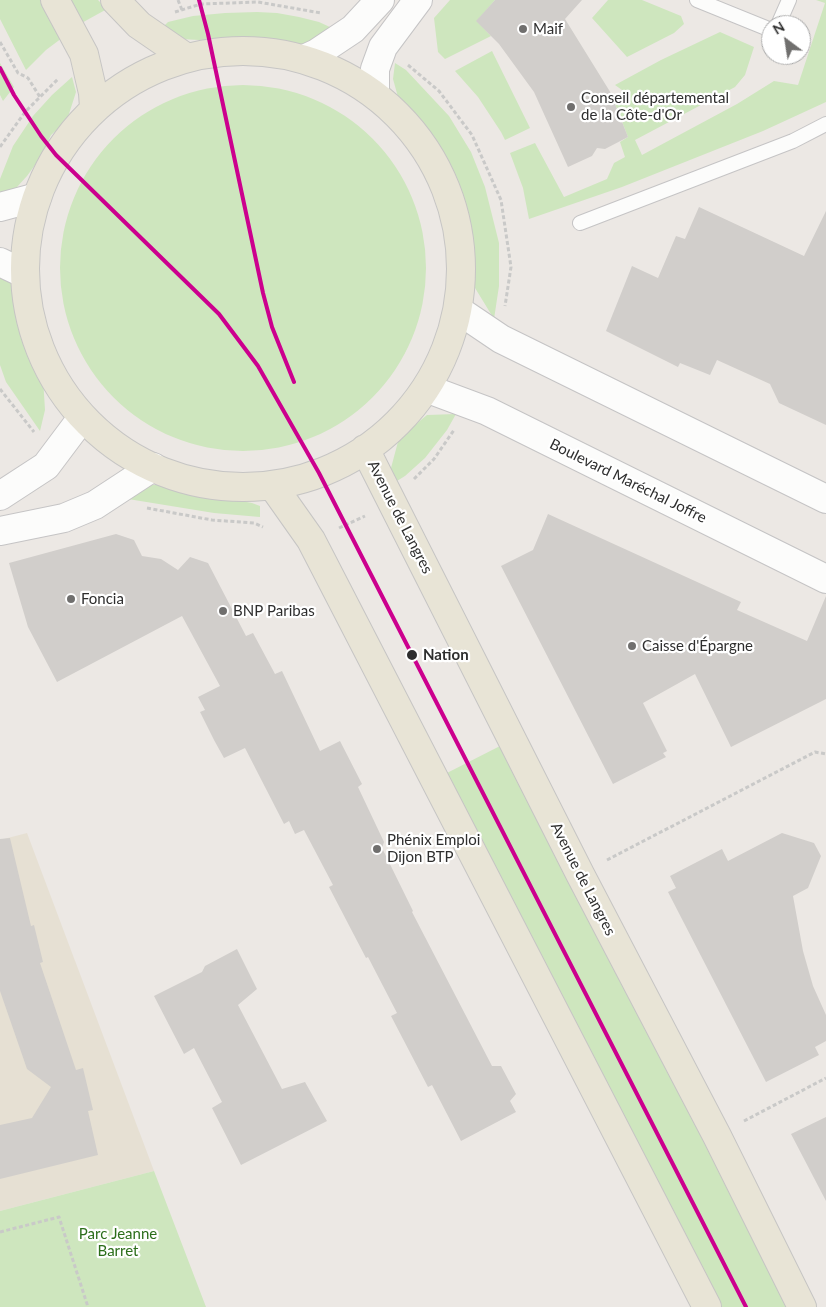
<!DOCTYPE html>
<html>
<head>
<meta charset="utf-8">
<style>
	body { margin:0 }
	#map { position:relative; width:826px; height:1307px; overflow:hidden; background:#ece8e4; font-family:Lato,sans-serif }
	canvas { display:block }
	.north { position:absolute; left:761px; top:15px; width:50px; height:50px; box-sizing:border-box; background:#fff; border:1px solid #ababab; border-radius:50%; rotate:329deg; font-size:14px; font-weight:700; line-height:20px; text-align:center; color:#2e2e2e }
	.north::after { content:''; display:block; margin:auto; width:18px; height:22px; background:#706f6e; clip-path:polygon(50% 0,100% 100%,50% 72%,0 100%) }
</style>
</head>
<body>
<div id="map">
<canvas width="826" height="1307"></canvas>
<div class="north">N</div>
</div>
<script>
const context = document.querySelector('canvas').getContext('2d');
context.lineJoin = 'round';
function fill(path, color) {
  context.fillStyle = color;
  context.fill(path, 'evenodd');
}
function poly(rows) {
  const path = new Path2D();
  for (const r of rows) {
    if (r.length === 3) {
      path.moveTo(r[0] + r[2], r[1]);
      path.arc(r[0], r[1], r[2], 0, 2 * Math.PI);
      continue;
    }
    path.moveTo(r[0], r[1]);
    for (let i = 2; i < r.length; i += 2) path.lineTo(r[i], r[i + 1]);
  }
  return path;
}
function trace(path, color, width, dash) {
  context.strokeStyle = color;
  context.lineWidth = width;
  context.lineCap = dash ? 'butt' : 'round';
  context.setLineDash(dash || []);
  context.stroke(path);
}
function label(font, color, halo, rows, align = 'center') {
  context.font = font + ' Lato,sans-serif';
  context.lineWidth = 4.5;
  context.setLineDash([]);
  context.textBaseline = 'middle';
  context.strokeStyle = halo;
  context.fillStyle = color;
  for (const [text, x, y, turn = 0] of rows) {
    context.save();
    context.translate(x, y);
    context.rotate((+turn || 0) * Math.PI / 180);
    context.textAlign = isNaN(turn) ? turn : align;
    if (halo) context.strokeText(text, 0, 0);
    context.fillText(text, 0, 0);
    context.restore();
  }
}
fill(poly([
	[27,833,154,1171,0,1211,0,840]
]), '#e6e0d3');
fill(poly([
	[0,0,40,0,62,38,46,50,26,70,0,19],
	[65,0,98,0,107,9,78,25],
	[450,0,495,0,477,21,491,36,445,59,438,52,434,18],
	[608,0,642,0,681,16,684,24,674,33,627,57,592,18],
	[816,0,826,0,826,102,763,131,622,187,529,219,523,188,510,153,535,143,564,197,607,179,614,163,625,157,620,142,628,137,615,104,622,99,622,90,615,85,661,60,720,32,754,47,745,75,735,87,635,140,642,155,737,104,774,81,798,85,825,3],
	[257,12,277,13,299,17,319,22,332,28,318,40,303,44,292,44,273,41,245,39,199,40,181,39,160,30,168,22,193,16,225,13],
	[492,51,530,128,505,140,501,132,478,97,455,71],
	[0,63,14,87,3,101,0,95],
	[395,63,406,70,449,116,471,152,485,187,499,243,499,286,494,319,472,283,468,230,442,162,424,132,398,97,393,79],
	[72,77,76,92,68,117,61,126,51,135,38,161,27,176,17,187,0,198,0,179,13,146,33,116,52,95],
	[243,268,183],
	[0,276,10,279,14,304,22,333,43,378,45,410,40,431,6,382,0,365],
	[456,414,447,430,425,458,405,476,392,484,391,468,399,438,427,415],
	[153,485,162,485,197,493,252,503,260,506,260,517,214,513,128,499,145,486],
	[502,745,790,1307,719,1307,443,775],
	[154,1171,206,1307,0,1307,0,1211]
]), '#cee6be');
fill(poly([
	[495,0,582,0,565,19,617,103,615,104,628,137,605,149,597,148,592,156,568,167,534,92,499,44,476,21],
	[699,207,804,256,826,211,826,425,779,403,770,384,717,360,710,375,680,363,678,367,606,331,632,266,658,278,676,236,685,239],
	[548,514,741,602,737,610,807,641,826,596,826,699,731,747,695,674,643,703,667,751,663,753,666,757,613,784,501,566,533,550],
	[116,534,134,540,142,556,161,559,178,570,190,557,208,563,246,636,253,633,275,674,282,671,320,751,340,741,362,784,358,787,384,842,382,848,413,911,412,912,492,1066,501,1066,516,1094,510,1101,516,1112,461,1141,432,1085,428,1087,391,1016,397,1013,368,957,366,958,329,887,333,885,304,830,295,834,289,821,284,824,245,748,224,758,214,740,200,712,205,710,198,697,220,686,182,616,57,682,28,627,9,563],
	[782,833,814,843,821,856,808,888,793,896,803,951,813,986,826,1015,826,1041,815,1047,819,1055,766,1082,668,892,676,888,670,876,722,849,728,861],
	[10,838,31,926,34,925,43,962,40,963,76,1070,83,1068,93,1110,88,1111,98,1155,0,1179,0,1125,32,1118,51,1087,27,1069,0,991,0,839],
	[237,949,257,989,238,1005,282,1089,305,1082,327,1121,241,1165,212,1108,222,1102,194,1048,184,1054,154,996,202,972,205,966],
	[826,1117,826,1201,791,1134]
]), '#d1cecb');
const service = poly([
	[697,0,771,30],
	[778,25,789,0],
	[580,223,793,141,826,124]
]);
const minor = poly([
	[304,59,317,53,353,29,380,0],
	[375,92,375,69,383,47,418,0],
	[0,207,37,197],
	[0,262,25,274]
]);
const tertiary = poly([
	[0,496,46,466,82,418],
	[0,531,64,518,95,505,153,467]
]);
const secondary = poly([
	[458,310,501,339,826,499],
	[428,389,487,411,826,579]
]);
const primary = poly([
	[55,0,84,54,93,93,94,108],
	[115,0,139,25,187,58],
	[243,269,218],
	[365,449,580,874,717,1136,802,1307],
	[275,489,311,540,707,1307]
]);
trace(service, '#c5c4c5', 16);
trace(minor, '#c5c4c5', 30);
trace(tertiary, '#c5c4c5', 30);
trace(secondary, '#c5c4c5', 30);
trace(primary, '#c6c5c4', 30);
trace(poly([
	[178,0,182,10],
	[175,12,201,4,258,2,321,13],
	[0,42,18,73,28,78,40,97],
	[408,65,439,91,472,135,501,200,511,267,505,306],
	[0,147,25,112,58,79],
	[0,389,34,432],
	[414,479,434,459,454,430],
	[147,508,212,520,254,523,263,527],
	[339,528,365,516],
	[607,860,815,752,826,754],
	[744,1121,826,1078],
	[0,1232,59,1217,88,1307]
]), '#c9c9c8', 3, [4, 2.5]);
trace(service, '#fcfcfb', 14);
trace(minor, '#fcfcfb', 28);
trace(tertiary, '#fcfcfb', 28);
trace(secondary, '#fcfcfb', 28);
trace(primary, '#e8e4d6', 28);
trace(poly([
	[199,0,208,34,263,293,272,327,294,382],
	[0,68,14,95,41,136,56,155,219,314,258,366,319,473,746,1307]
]), '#cc008e', 4);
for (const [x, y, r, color] of [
	[523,29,5,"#706f6e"],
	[571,107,5,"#706f6e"],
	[71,599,5,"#706f6e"],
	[223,611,5,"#706f6e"],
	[632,646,5,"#706f6e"],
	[412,655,6,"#2e2e2e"],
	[377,849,5,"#706f6e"]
]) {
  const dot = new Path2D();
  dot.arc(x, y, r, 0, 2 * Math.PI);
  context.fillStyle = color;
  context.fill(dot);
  trace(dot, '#fff', 2);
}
label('15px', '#2e2e2e', '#fff', [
	["Maif",533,29],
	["Conseil départemental",581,98],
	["de la Côte-d'Or",581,115],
	["Foncia",81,599],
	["BNP Paribas",233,611],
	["Caisse d'Épargne",642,646],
	["Phénix Emploi",387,840],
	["Dijon BTP",387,857]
], 'left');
label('15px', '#2e2e2e', '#fff', [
	["Boulevard Maréchal Joffre",628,481,26],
	["Avenue de Langres",400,517,63],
	["Avenue de Langres",583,879,63]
]);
label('bold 15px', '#2e2e2e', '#fff', [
	["Nation",423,655]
], 'left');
label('15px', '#2c6e1b', '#fff', [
	["Parc Jeanne",118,1234],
	["Barret",118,1251]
]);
</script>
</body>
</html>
